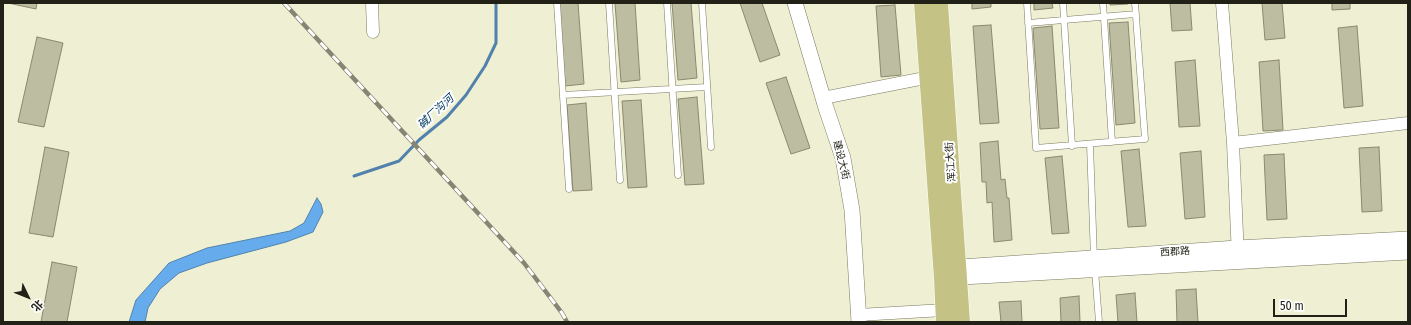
<!DOCTYPE html>
<html>
<head>
<meta charset="utf-8">
<style>
	body { margin:0 }
	#map { position:relative; width:1411px; height:325px; overflow:hidden; background:#efefd3; font-family:"Fira Sans Condensed","Noto Sans SC",sans-serif }
	canvas { display:block }
	.frame { position:absolute; inset:0; border:4px solid #212117; pointer-events:none }
	.north { position:absolute; left:8px; top:277px; width:40px; height:40px; -webkit-text-stroke:3px #fff; paint-order:stroke; rotate:133deg; font-size:11px; font-weight:700; line-height:16px; text-align:center; color:#212117 }
	.north::after { content:''; display:block; margin:auto; width:14px; height:18px; background:#212117; clip-path:polygon(50% 0,100% 100%,50% 72%,0 100%) }
	.scale { position:absolute; left:1273px; top:299px; width:74px; height:18px; box-sizing:border-box; border:2px solid #212117; border-top:0; padding-left:5px; font-size:12px; line-height:14px; white-space:nowrap; color:#212117; -webkit-text-stroke:3px #fff; paint-order:stroke }
</style>
</head>
<body>
<div id="map">
<canvas width="1411" height="325"></canvas>
<div class="frame"></div>
<div class="north">北</div>
<div class="scale">50 m</div>
</div>
<script>
const context = document.querySelector('canvas').getContext('2d');
context.lineJoin = 'round';
function fill(path, color) {
  context.fillStyle = color;
  context.fill(path, 'evenodd');
}
function poly(rows) {
  const path = new Path2D();
  for (const r of rows) {
    path.moveTo(r[0], r[1]);
    for (let i = 2; i < r.length; i += 2) path.lineTo(r[i], r[i + 1]);
  }
  return path;
}
function trace(path, color, width, dash) {
  context.strokeStyle = color;
  context.lineWidth = width;
  context.lineCap = dash ? 'butt' : 'round';
  context.setLineDash(dash || []);
  context.stroke(path);
}
function label(font, color, halo, rows, align = 'center') {
  context.font = font + ' "Fira Sans Condensed","Noto Sans SC",sans-serif';
  context.lineWidth = 4;
  context.setLineDash([]);
  context.textBaseline = 'middle';
  context.strokeStyle = halo;
  context.fillStyle = color;
  for (const [text, x, y, turn = 0] of rows) {
    context.save();
    context.translate(x, y);
    context.rotate((+turn || 0) * Math.PI / 180);
    context.textAlign = isNaN(turn) ? turn : align;
    if (halo) context.strokeText(text, 0, 0);
    context.fillText(text, 0, 0);
    context.restore();
  }
}
const water = poly([
	[317,198,321,204,323,212,313,232,286,242,207,263,179,273,160,289,148,308,145,322,129,322,136,300,169,263,207,248,290,231,304,223,317,198]
]);
fill(water, '#66abec');
trace(water, '#5182ac', 1);
trace(poly([
	[354,176,399,161,419,140,447,117,466,95,485,66,496,43,496,3]
]), '#5182ac', 3);
const building = poly([
	[8,3,37,3,36,9,8,3],
	[559,3,578,3,584,84,565,86,559,3],
	[615,3,635,3,640,80,621,82,615,3],
	[672,3,691,3,697,78,678,80,672,3],
	[740,3,762,3,780,55,760,62,740,3],
	[972,3,991,3,991,7,972,9,972,3],
	[1034,3,1052,3,1053,8,1034,10,1034,3],
	[1110,3,1128,3,1128,4,1110,5,1110,3],
	[1170,3,1190,3,1192,30,1172,31,1170,3],
	[1262,3,1282,3,1285,38,1265,40,1262,3],
	[1332,3,1350,3,1350,9,1332,10,1332,3],
	[895,5,901,75,881,77,876,6,895,5],
	[1128,22,1135,123,1116,125,1109,23,1128,22],
	[991,25,999,123,980,124,973,26,991,25],
	[1052,26,1059,128,1040,129,1033,28,1052,26],
	[1357,26,1363,106,1344,108,1338,28,1357,26],
	[37,37,63,43,44,127,18,122,37,37],
	[1195,60,1200,126,1179,127,1175,62,1195,60],
	[1279,60,1283,130,1263,131,1259,62,1279,60],
	[786,77,810,148,791,154,766,83,786,77],
	[697,97,704,184,685,185,678,99,697,97],
	[641,100,647,187,628,188,622,101,641,100],
	[586,103,592,190,573,191,567,105,586,103],
	[998,141,1001,180,1005,179,1007,198,1009,198,1012,240,994,242,992,202,987,203,986,182,982,182,980,143,998,141],
	[45,147,69,152,53,237,29,233,45,147],
	[1379,147,1382,211,1362,212,1359,148,1379,147],
	[1139,149,1146,226,1128,227,1121,151,1139,149],
	[1201,151,1205,217,1185,219,1180,153,1201,151],
	[1284,154,1287,219,1267,220,1264,155,1284,154],
	[1062,156,1069,233,1052,234,1045,158,1062,156],
	[52,262,77,267,67,322,41,322,52,262],
	[1196,289,1198,322,1177,322,1176,290,1196,289],
	[1135,293,1137,322,1118,322,1116,295,1135,293],
	[1079,296,1080,322,1061,322,1060,298,1079,296],
	[1021,301,1022,322,1001,322,999,302,1021,301]
]);
fill(building, '#bdbda2');
trace(building, '#8a8970', 1);
const service = poly([
	[557,3,569,189],
	[609,3,620,180],
	[667,3,678,175],
	[702,3,711,147],
	[1027,3,1036,148,1145,139,1135,3],
	[1063,3,1072,146],
	[1103,3,1112,142],
	[1028,23,1136,14],
	[563,95,707,87],
	[1090,144,1094,259],
	[1095,270,1099,322]
]);
const minor = poly([
	[372,3,373,32],
	[1222,3,1233,143,1238,257],
	[823,98,935,76],
	[1233,143,1408,123],
	[858,315,944,310]
]);
const tertiary = poly([
	[795,3,826,108,843,158,852,210,859,322],
	[946,268,1237,248,1408,239],
	[962,277,1408,252]
]);
const primary = poly([
	[923,3,943,278,945,322],
	[939,3,961,322]
]);
trace(service, '#7a7961', 7);
trace(minor, '#7a7961', 13);
trace(tertiary, '#7a7961', 16);
trace(primary, '#fff', 19);
trace(service, '#fff', 6);
trace(minor, '#fff', 12);
trace(tertiary, '#fff', 15);
trace(primary, '#c5c285', 18);
const rail = poly([
	[284,3,524,263,562,313,567,322]
]);
trace(rail, '#858573', 4.5);
trace(rail, '#fff', 3, [9]);
label('10px', '#212117', '#fff', [
	["建设大街",841,160,76],
	["浑江大街",951,162,-94],
	["西郡路",1175,252,-4]
]);
label('italic 11px', '#013861', '#fff', [
	["碱厂沟河",436,112,-43]
]);
</script>
</body>
</html>
